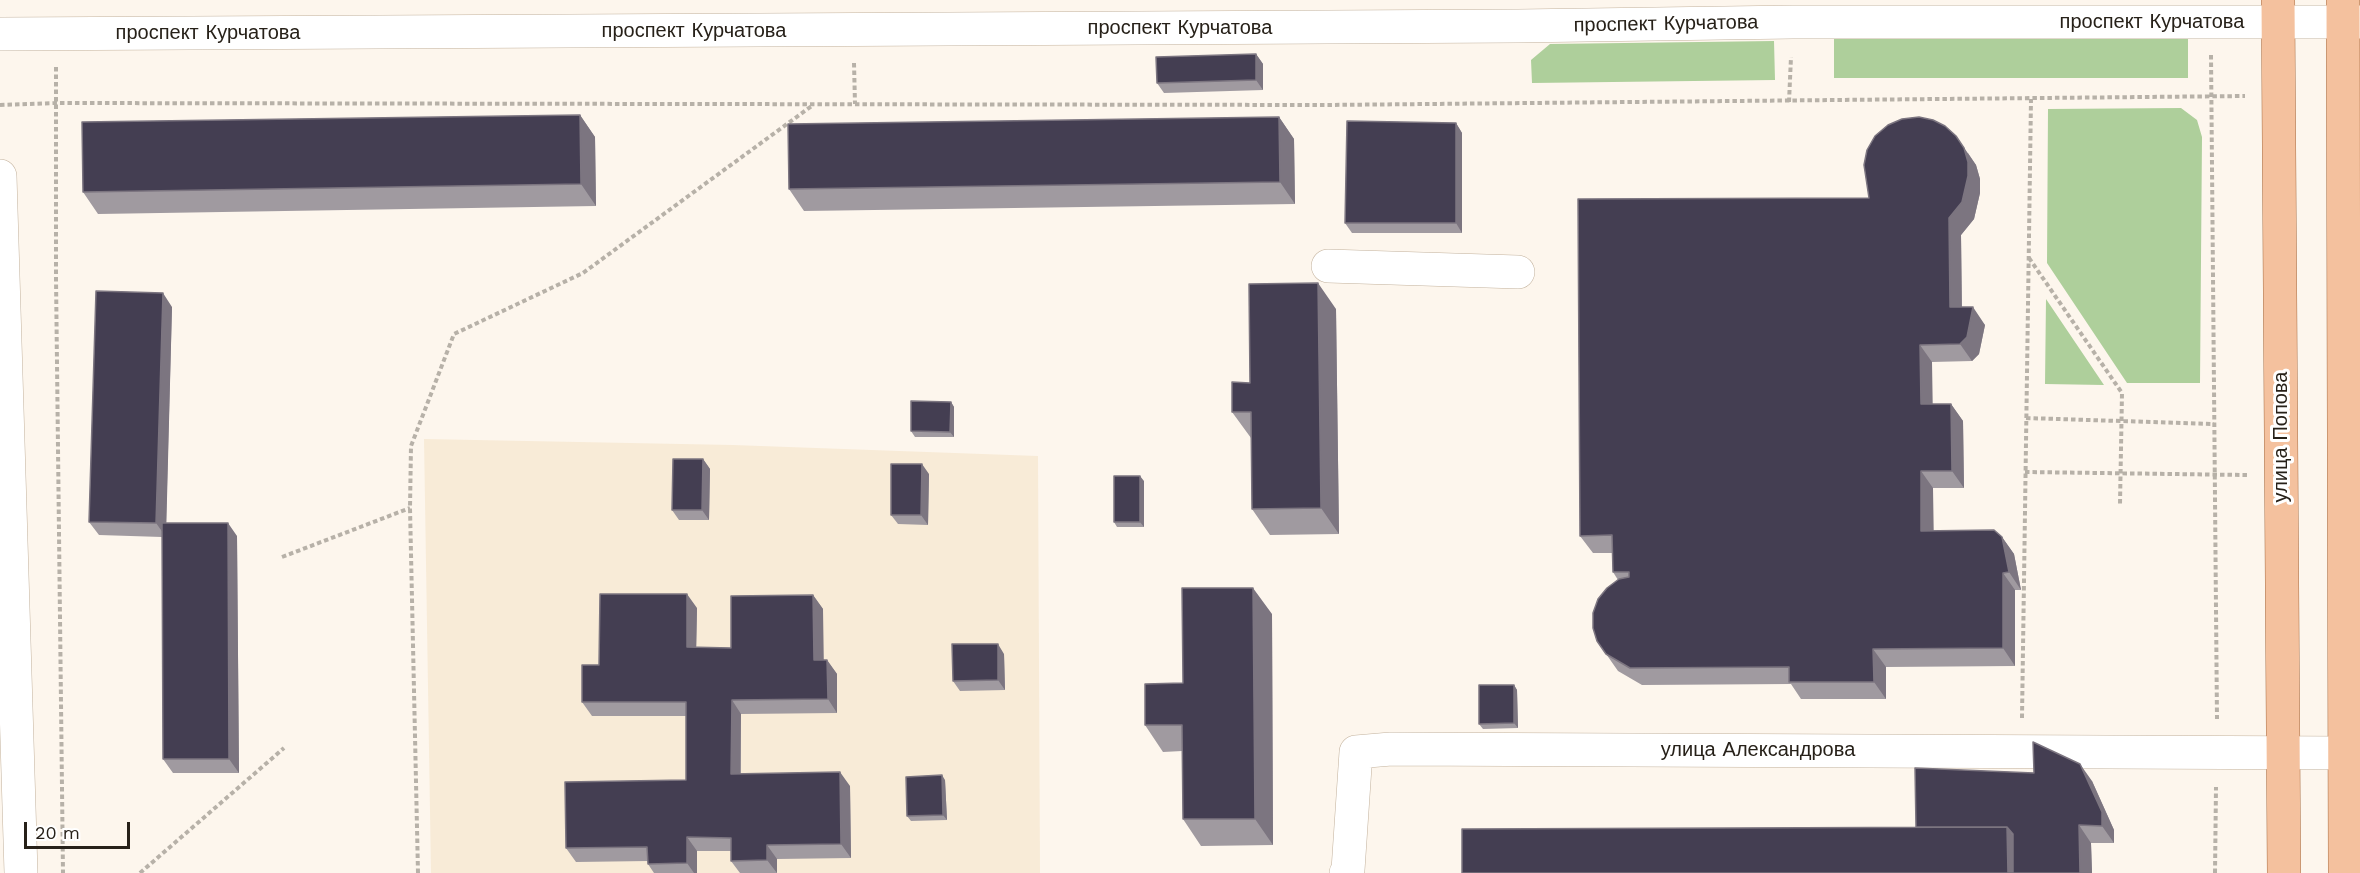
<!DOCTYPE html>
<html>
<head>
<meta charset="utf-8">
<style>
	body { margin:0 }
	#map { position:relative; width:2360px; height:873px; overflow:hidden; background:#fdf6ed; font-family:"Work Sans",sans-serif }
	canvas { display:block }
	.scale { position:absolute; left:24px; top:822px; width:106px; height:27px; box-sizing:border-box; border:3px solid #272119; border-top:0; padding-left:8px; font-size:18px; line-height:21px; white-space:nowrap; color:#272119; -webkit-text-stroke:4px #fff; paint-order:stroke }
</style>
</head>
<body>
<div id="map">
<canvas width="2360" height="873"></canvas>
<div class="scale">20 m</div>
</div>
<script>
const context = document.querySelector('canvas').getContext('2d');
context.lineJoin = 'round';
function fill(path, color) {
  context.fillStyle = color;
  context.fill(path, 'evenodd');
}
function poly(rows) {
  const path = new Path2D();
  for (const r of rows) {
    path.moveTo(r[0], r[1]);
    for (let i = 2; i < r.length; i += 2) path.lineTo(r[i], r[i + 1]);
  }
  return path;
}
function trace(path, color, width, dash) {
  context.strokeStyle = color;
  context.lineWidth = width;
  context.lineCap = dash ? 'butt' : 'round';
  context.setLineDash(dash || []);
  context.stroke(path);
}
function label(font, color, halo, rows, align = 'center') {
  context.font = font + ' "Work Sans",sans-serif';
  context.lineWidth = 6;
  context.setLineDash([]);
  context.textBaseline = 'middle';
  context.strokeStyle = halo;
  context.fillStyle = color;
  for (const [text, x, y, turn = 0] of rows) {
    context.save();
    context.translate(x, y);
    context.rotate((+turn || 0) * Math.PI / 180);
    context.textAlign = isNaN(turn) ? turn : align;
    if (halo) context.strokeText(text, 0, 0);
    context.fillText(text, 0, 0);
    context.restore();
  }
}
fill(poly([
	[424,439,733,445,1038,456,1040,873,431,873]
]), '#f8ebd7');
fill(poly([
	[1834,38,2188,38,2188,78,1834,78],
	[1774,41,1775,80,1532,83,1531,60,1550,44],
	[2181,108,2197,120,2202,137,2200,383,2127,383,2047,263,2048,109],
	[2046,299,2104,385,2045,384]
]), '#aecf9b');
const minor = poly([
	[0,34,1518,26,1793,22,2360,22],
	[0,176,21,873],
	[1328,266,1518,272],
	[1346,873,1348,870,1356,752,1391,749,2345,753]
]);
const major = poly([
	[2278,0,2284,873],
	[2343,0,2345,873]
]);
trace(minor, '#c3b29d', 34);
trace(major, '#a76e45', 34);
trace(poly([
	[2211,55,2217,719],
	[854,63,855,104],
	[56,67,56,278,63,873],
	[1789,102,1791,57],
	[0,105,56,103,1326,105,2245,96],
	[2029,258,2122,393,2120,504],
	[2026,418,2214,424],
	[2025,472,2247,475],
	[282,557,410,508],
	[2022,718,2031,99],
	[140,873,284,748],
	[418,873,410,508,411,446,454,334,583,273,813,105],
	[2215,873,2216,787]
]), '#b7b1a8', 4, [4.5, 3]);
trace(minor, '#fff', 33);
trace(major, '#f4c19e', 33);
fill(poly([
	[1256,54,1263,64,1263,90,1164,93,1157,83],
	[580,115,595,137,596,206,98,214,83,192],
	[1279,117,1294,139,1295,204,804,211,789,189],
	[1456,123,1462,133,1462,233,1352,233,1345,223],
	[1968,153,1976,165,1980,179,1980,193,1974,219,1961,235,1962,307,1985,325,1979,354,1972,361,1932,362,1932,404,1951,404,1963,421,1964,488,1933,488,1933,531,2002,537,2014,554,2021,590,2015,590,2015,666,1886,667,1886,699,1801,699,1791,684,1642,685,1618,671,1597,641,1618,580,1613,572,1612,553,1593,553,1580,536,1869,198],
	[172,307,166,523,237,536,239,773,173,773,163,759,162,537,99,535,89,522],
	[1336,309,1339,534,1270,535,1252,509,1251,438,1232,412,1250,383],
	[951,402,954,407,954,437,915,437,911,431],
	[703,459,710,469,709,520,679,520,672,510],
	[929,474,928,525,898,524,891,515],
	[1144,481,1144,527,1117,527,1114,522],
	[813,595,823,609,823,660,827,660,837,674,837,713,741,714,741,774,850,786,851,858,777,859,777,873,740,873,731,861,731,851,697,851,697,873,654,873,648,864,648,861,576,862,566,848,686,780,686,716,592,716,582,702,697,608,696,647,731,648],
	[1272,614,1273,845,1201,846,1183,819,1182,751,1163,752,1145,725,1183,683],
	[1004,654,1005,690,960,691,953,681],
	[1514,685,1517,690,1518,728,1483,729,1479,724],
	[945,780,947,820,911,821,907,816],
	[2092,781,2114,830,2114,843,2091,843,2092,873,1462,873,1916,827]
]), '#a09aa0');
fill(poly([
	[1256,54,1263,64,1263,90,1256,80],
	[580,115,595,137,596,206,581,184],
	[1279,117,1294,139,1295,204,1280,182],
	[1456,123,1462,133,1462,233,1456,223],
	[1956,136,1976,165,1980,179,1980,193,1974,219,1961,235,1962,325,1950,307,1949,218],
	[1318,283,1336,309,1339,534,1321,508],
	[163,293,172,307,166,537,156,523],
	[1973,307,1985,325,1979,354,1972,361,1960,344],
	[1920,345,1932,362,1933,422,1921,404],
	[951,402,954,407,954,437,950,432],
	[1951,404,1963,421,1964,488,1952,471],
	[703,459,710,469,709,520,702,510],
	[922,464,929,474,928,525,921,515],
	[1921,471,1933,488,1934,549,1921,531],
	[1140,476,1144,481,1144,527,1140,522],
	[228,523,237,536,239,773,229,759],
	[2002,537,2014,554,2021,590,2009,572],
	[2003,573,2015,590,2015,666,2003,648],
	[1253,588,1272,614,1273,845,1255,819],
	[687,594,697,608,696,661,687,647],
	[813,595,823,609,824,674,814,660],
	[998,644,1004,654,1005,690,998,680],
	[1873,649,1886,667,1886,699,1874,682],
	[827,660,837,674,837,713,828,699],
	[1514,685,1517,690,1518,728,1514,723],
	[732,700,741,714,740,788,731,774],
	[2080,764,2092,781,2114,830,2114,843,2102,826],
	[840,772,850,786,851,858,841,844],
	[942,775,945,780,947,820,943,815],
	[2079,825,2091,843,2092,873,2080,873],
	[2007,827,2025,852,2025,873,2008,873],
	[687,837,697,851,697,873,694,873,687,863],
	[767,845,777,859,777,873,767,860]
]), '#7c7580');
const building = poly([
	[1256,54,1256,80,1157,83,1156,57,1256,54],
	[580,115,581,184,83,192,82,122,580,115],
	[1279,117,1280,182,789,189,788,124,1279,117],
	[1919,117,1933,120,1945,126,1956,136,1964,148,1968,162,1968,176,1962,202,1949,218,1950,307,1973,307,1967,337,1960,344,1920,345,1921,404,1951,404,1952,471,1921,471,1921,531,1994,530,2002,537,2009,572,2003,573,2003,648,1873,649,1874,682,1789,682,1789,667,1630,668,1606,654,1597,641,1593,628,1593,613,1598,599,1607,588,1619,579,1629,577,1629,572,1613,572,1612,535,1580,536,1578,199,1869,198,1864,165,1867,150,1875,136,1888,125,1902,119,1919,117],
	[1347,121,1456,123,1456,223,1345,223,1347,121],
	[1318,283,1321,508,1252,509,1251,412,1232,412,1232,382,1250,383,1249,284,1318,283],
	[96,291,163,293,156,523,89,522,96,291],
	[911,401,951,402,950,432,911,431,911,401],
	[673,459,703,459,702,510,672,510,673,459],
	[891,464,922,464,921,515,891,515,891,464],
	[1114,476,1140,476,1140,522,1114,522,1114,476],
	[162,523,228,523,229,759,163,759,162,523],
	[1182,588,1253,588,1255,819,1183,819,1182,725,1145,725,1145,684,1183,683,1182,588],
	[600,594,687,594,687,647,731,648,731,596,813,595,814,660,827,660,828,699,732,700,731,774,840,772,841,844,767,845,767,860,731,861,731,838,687,837,687,863,648,864,647,847,566,848,565,782,686,780,686,702,582,702,582,665,599,665,600,594],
	[952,644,998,644,998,680,953,681,952,644],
	[1479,685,1514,685,1514,723,1479,724,1479,685],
	[2033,742,2080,764,2102,812,2102,826,2079,825,2080,873,2013,873,2013,834,2007,827,1916,827,1915,768,2034,773,2033,742],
	[942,775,943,815,907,816,906,777,942,775],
	[2007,827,2008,873,1462,873,1462,829,2007,827]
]);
fill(building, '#443e52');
trace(building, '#7c7580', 1.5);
label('20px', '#272119', '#fff', [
	["проспект Курчатова",2152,22],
	["проспект Курчатова",1666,24,-1],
	["проспект Курчатова",1180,28],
	["проспект Курчатова",694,31],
	["проспект Курчатова",208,33],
	["улица Попова",2281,437,-90],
	["улица Александрова",1758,750]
]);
</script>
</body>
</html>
